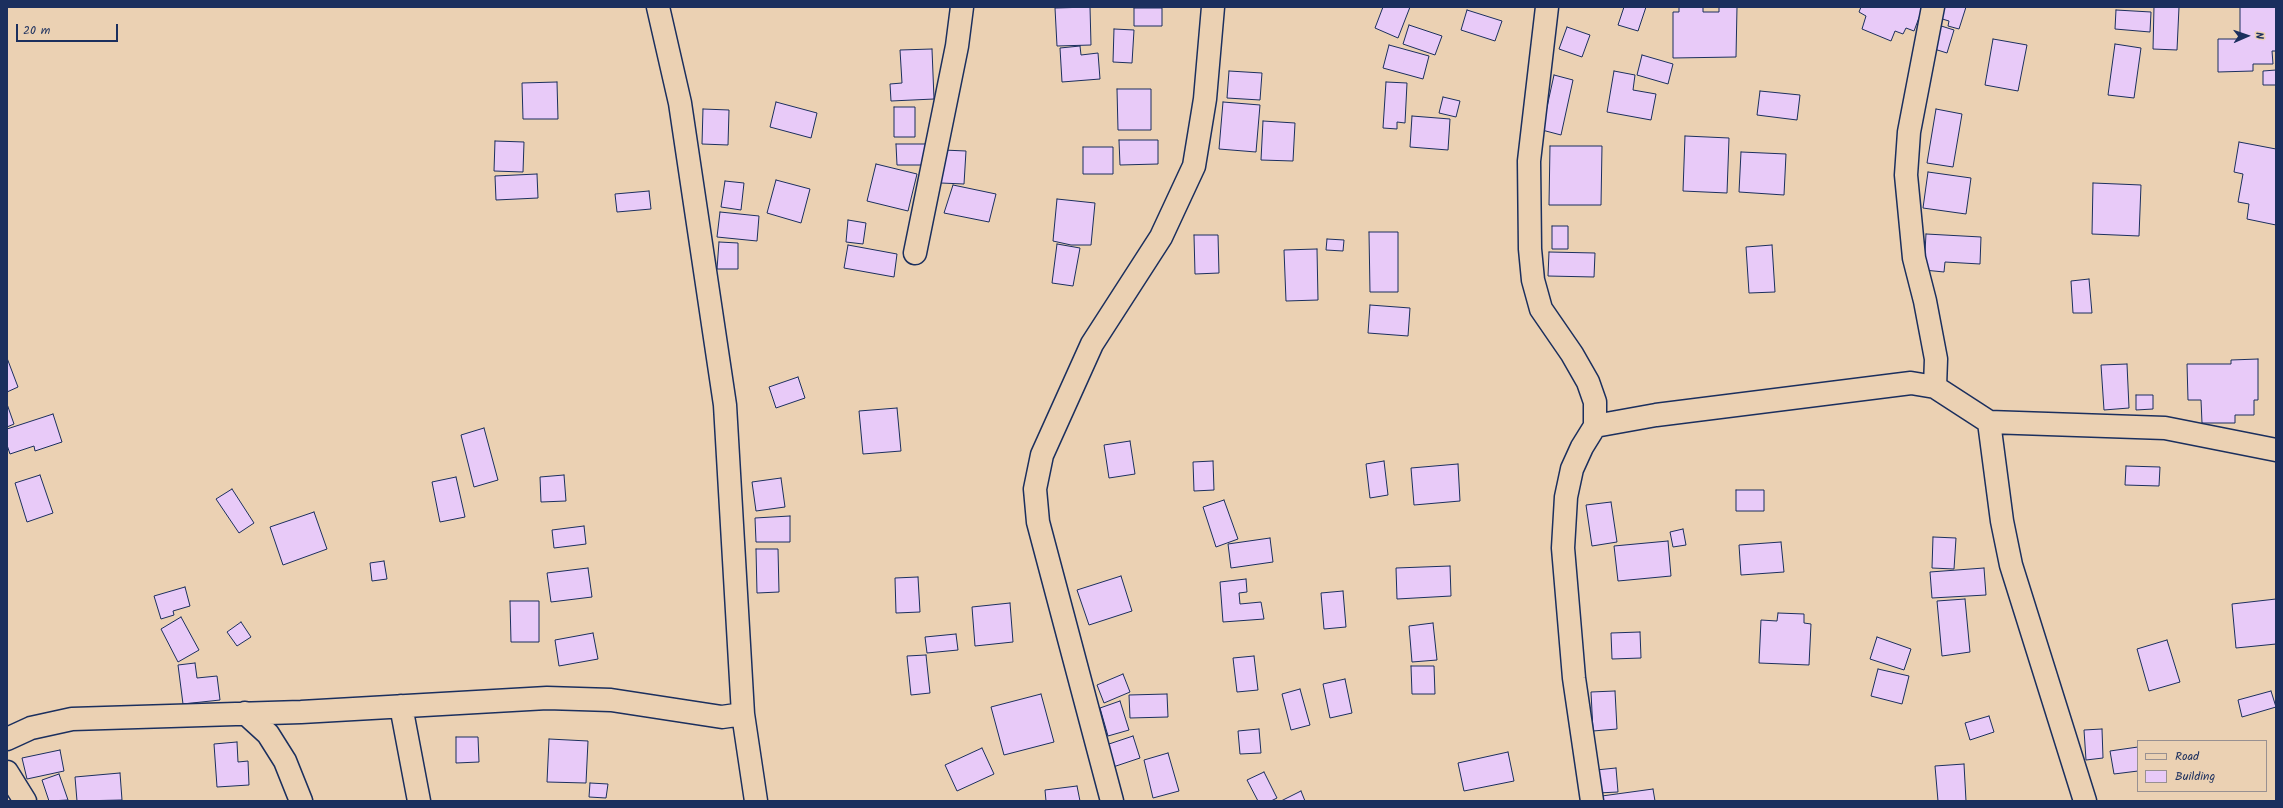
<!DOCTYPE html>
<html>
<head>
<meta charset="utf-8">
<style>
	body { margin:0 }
	#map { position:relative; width:2283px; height:808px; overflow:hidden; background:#ebd1b3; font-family:Kalam,sans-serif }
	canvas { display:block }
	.frame { position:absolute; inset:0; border:8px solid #1b2f5e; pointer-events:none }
	.legend { position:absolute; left:2137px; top:740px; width:130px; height:52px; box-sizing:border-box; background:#ebd1b3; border:1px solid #989091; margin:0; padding:5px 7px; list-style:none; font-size:12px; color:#1b2f5e }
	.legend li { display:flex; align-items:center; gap:8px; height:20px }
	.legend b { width:20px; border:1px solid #989091 }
	.north { position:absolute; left:2227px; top:16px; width:40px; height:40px; -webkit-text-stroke:3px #ebd1b3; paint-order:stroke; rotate:88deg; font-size:11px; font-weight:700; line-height:16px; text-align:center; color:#1b2f5e }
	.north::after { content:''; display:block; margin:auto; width:14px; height:18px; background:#1b2f5e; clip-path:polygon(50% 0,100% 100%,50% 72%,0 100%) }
	.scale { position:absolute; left:16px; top:24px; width:102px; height:18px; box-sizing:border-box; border:2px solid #1b2f5e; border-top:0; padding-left:5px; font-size:12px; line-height:14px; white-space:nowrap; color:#1b2f5e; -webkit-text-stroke:3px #ebd1b3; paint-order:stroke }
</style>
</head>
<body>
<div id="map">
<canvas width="2283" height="808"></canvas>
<div class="frame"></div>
<ul class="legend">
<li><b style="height:5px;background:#ebd1b3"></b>Road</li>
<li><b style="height:11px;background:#e8caf8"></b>Building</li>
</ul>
<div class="north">N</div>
<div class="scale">20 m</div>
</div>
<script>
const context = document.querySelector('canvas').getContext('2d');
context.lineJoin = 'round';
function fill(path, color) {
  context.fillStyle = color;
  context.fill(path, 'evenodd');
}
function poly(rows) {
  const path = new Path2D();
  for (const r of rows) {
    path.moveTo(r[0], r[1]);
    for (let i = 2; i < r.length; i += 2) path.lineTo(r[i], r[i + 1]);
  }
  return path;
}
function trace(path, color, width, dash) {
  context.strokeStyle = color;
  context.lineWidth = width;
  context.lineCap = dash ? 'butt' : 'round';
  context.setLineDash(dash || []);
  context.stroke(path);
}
const building = poly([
	[1090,7,1091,45,1057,46,1055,8,1090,7],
	[1383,7,1410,7,1398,38,1375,28,1383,7],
	[1624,7,1646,7,1638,31,1618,25,1624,7],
	[1679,7,1703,7,1703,12,1719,12,1719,7,1737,7,1736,57,1673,58,1673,12,1679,12,1679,7],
	[1861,7,1923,7,1914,31,1906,28,1903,34,1895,31,1891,41,1862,29,1866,16,1859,12,1861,7],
	[1942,7,1966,7,1959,29,1948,26,1949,21,1939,18,1942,7],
	[2154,7,2179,7,2177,50,2153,49,2154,7],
	[2240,7,2276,7,2276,51,2272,51,2273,64,2253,64,2253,71,2218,72,2218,39,2240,39,2240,7],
	[1134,8,1162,8,1162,26,1134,26,1134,8],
	[1467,10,1502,21,1495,41,1461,30,1467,10],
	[2116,10,2151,12,2150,32,2115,29,2116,10],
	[1409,25,1442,36,1435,55,1403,44,1409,25],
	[1938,25,1954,30,1947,53,1931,48,1938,25],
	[1567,27,1590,35,1582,57,1559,49,1567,27],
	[1114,29,1134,30,1132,63,1113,62,1114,29],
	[1993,39,2027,45,2018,91,1985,85,1993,39],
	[2115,44,2141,48,2134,98,2108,95,2115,44],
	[1389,45,1429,56,1423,79,1383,68,1389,45],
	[1080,46,1081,55,1098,53,1100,79,1062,82,1060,48,1080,46],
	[932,49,934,99,891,101,890,84,902,83,900,50,932,49],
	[1642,55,1673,64,1668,84,1637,75,1642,55],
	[2276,70,2276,85,2263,85,2263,71,2276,70],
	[1229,71,1262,73,1260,100,1227,98,1229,71],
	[1614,71,1635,75,1633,90,1656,94,1651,120,1607,112,1614,71],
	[1554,75,1573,80,1561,135,1542,130,1554,75],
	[557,82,558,119,523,119,522,83,557,82],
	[1386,82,1407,83,1405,123,1397,122,1397,129,1383,128,1386,82],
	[1117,89,1151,89,1151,130,1118,130,1117,89],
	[1760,91,1800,95,1797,120,1757,115,1760,91],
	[1443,97,1460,101,1456,117,1439,113,1443,97],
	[776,102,817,113,811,138,770,127,776,102],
	[1223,102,1260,105,1256,152,1219,149,1223,102],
	[894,107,915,107,915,137,894,137,894,107],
	[703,109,729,110,728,145,702,144,703,109],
	[1936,109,1962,114,1953,167,1927,163,1936,109],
	[1412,116,1450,119,1448,150,1410,147,1412,116],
	[1263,121,1295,123,1293,161,1261,160,1263,121],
	[1685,136,1729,138,1727,193,1683,191,1685,136],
	[1119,140,1158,140,1158,164,1120,165,1119,140],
	[495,141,524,142,523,172,494,171,495,141],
	[2239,142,2276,149,2276,225,2247,219,2249,204,2238,202,2243,174,2234,172,2239,142],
	[896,144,926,144,925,165,897,165,896,144],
	[1550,146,1602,146,1601,205,1549,205,1550,146],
	[1083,147,1113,147,1113,174,1083,174,1083,147],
	[943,150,966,151,964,184,941,183,943,150],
	[1741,152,1786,154,1784,195,1739,192,1741,152],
	[876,164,917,174,908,211,867,201,876,164],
	[1928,172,1971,178,1966,214,1923,208,1928,172],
	[537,174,538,198,496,200,495,176,537,174],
	[776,180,810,189,801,223,767,213,776,180],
	[725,181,744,183,741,210,721,207,725,181],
	[2093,183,2141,185,2139,236,2092,234,2093,183],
	[953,185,996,194,989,222,944,213,953,185],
	[649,191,651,209,617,212,615,194,649,191],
	[1057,199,1095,203,1091,245,1071,245,1053,241,1057,199],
	[720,212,759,216,757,241,717,237,720,212],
	[848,220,866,223,863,244,846,242,848,220],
	[1552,226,1568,226,1568,249,1552,249,1552,226],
	[1369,232,1398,232,1398,292,1370,292,1369,232],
	[1926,234,1981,237,1980,264,1945,262,1944,272,1924,270,1926,234],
	[1194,235,1218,235,1219,273,1195,274,1194,235],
	[1327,239,1344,240,1343,251,1326,250,1327,239],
	[719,242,738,243,738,269,717,269,719,242],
	[1057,244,1080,248,1073,286,1052,283,1057,244],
	[848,245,897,254,894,277,844,268,848,245],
	[1772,245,1775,292,1749,293,1746,247,1772,245],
	[1317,249,1318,300,1286,301,1284,250,1317,249],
	[1549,252,1595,253,1594,277,1548,276,1549,252],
	[2089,279,2092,313,2073,313,2071,281,2089,279],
	[1370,305,1410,308,1408,336,1368,333,1370,305],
	[7,358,18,387,7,392,7,358],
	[2258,359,2258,400,2254,400,2254,415,2235,415,2235,423,2202,423,2201,400,2188,400,2187,364,2231,364,2231,360,2258,359],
	[2127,364,2129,408,2104,410,2101,365,2127,364],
	[798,377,805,398,776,408,769,387,798,377],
	[2136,395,2153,395,2153,409,2136,410,2136,395],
	[7,404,14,424,7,427,7,404],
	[897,408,901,451,863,454,859,411,897,408],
	[53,414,62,442,35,451,34,446,10,454,7,445,7,429,53,414],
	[484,428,498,480,474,487,461,435,484,428],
	[1130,441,1135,474,1109,478,1104,445,1130,441],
	[1213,461,1214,490,1194,491,1193,462,1213,461],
	[1384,461,1388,495,1370,498,1366,464,1384,461],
	[1458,464,1460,501,1414,505,1411,468,1458,464],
	[2126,466,2160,467,2159,486,2125,485,2126,466],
	[40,475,53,513,27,522,15,483,40,475],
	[564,475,566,501,541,502,540,477,564,475],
	[456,477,465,517,440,522,432,482,456,477],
	[781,478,785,507,756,511,752,482,781,478],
	[232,489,254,523,239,533,216,499,232,489],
	[1736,490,1764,490,1764,511,1736,511,1736,490],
	[1224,500,1238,539,1216,547,1203,507,1224,500],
	[1611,502,1617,542,1592,546,1586,505,1611,502],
	[314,512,327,549,283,565,270,527,314,512],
	[790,516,790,542,756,542,755,518,790,516],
	[584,526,586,544,554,548,552,530,584,526],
	[1683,529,1686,545,1673,547,1670,532,1683,529],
	[1933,537,1956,538,1954,569,1932,568,1933,537],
	[1270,538,1273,562,1231,568,1228,544,1270,538],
	[1668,541,1671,576,1618,581,1614,546,1668,541],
	[1781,542,1784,572,1741,575,1739,545,1781,542],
	[756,549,778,549,779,592,757,593,756,549],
	[384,561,387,579,372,581,370,563,384,561],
	[1450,566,1451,596,1397,599,1396,568,1450,566],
	[588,568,592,597,551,602,547,573,588,568],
	[1984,568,1986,595,1932,598,1930,572,1984,568],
	[1121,576,1132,611,1089,625,1077,590,1121,576],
	[918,577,920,612,896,613,895,578,918,577],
	[1246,579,1247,592,1239,593,1240,604,1261,602,1264,619,1223,622,1220,582,1246,579],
	[185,587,190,606,173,611,174,615,161,619,154,596,185,587],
	[1343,591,1346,627,1324,629,1321,593,1343,591],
	[1965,599,1970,652,1942,656,1937,601,1965,599],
	[2276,599,2276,644,2236,648,2232,604,2276,599],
	[510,601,539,601,539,642,511,642,510,601],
	[1010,603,1013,642,975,646,972,607,1010,603],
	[1778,613,1804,614,1804,623,1811,624,1809,665,1759,663,1761,620,1777,621,1778,613],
	[181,617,199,650,178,662,161,629,181,617],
	[241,622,251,637,237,646,227,632,241,622],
	[1433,623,1437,660,1412,662,1409,626,1433,623],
	[1640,632,1641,658,1612,659,1611,633,1640,632],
	[593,633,598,659,559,666,555,640,593,633],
	[956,634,958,650,927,653,925,637,956,634],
	[1877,637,1911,649,1904,670,1870,659,1877,637],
	[2167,640,2180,682,2149,691,2137,649,2167,640],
	[926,655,930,693,911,695,907,656,926,655],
	[1254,656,1258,690,1237,692,1233,658,1254,656],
	[195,663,197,678,217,676,220,700,183,704,178,665,195,663],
	[1411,666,1434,666,1435,694,1412,694,1411,666],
	[1878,669,1909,676,1902,704,1871,696,1878,669],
	[1123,674,1130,692,1104,703,1097,685,1123,674],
	[1345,679,1352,713,1330,718,1323,684,1345,679],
	[1300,689,1310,725,1291,730,1282,694,1300,689],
	[1615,691,1617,729,1593,731,1591,692,1615,691],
	[2271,691,2276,707,2242,717,2238,700,2271,691],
	[1041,694,1054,742,1004,755,991,707,1041,694],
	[1167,694,1168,717,1130,718,1129,695,1167,694],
	[1120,701,1129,730,1108,736,1100,708,1120,701],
	[1989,716,1994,732,1970,740,1965,723,1989,716],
	[1259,729,1261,753,1240,754,1238,731,1259,729],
	[2102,729,2103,758,2086,760,2084,730,2102,729],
	[1133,736,1140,758,1107,769,1100,747,1133,736],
	[456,737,478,737,479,762,456,763,456,737],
	[549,739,588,741,586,783,547,782,549,739],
	[237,742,238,762,248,761,249,785,217,787,214,744,237,742],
	[2138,747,2138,771,2114,774,2110,751,2138,747],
	[982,748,994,774,957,791,945,765,982,748],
	[60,750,64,771,27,779,22,758,60,750],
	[1508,752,1514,781,1464,791,1458,763,1508,752],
	[1168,753,1179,791,1153,798,1144,760,1168,753],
	[1964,764,1966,801,1938,801,1935,766,1964,764],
	[1616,768,1618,792,1598,793,1596,770,1616,768],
	[1264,772,1277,798,1271,801,1258,801,1247,780,1264,772],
	[120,773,122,800,77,801,75,777,120,773],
	[59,774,68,800,49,801,42,780,59,774],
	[590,783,608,784,606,798,589,797,590,783],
	[1077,786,1080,801,1046,801,1045,790,1077,786],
	[1653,789,1655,801,1602,801,1602,796,1653,789],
	[1301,791,1305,801,1281,801,1301,791]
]);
fill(building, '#e8caf8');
trace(building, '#1b2f5e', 1);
const street = poly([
	[658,7,680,103,725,405,743,714,756,801],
	[1547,7,1529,161,1530,249,1533,280,1541,309,1572,354,1588,382,1595,402,1595,426,1582,447,1572,469,1566,497,1563,548,1574,678,1592,801],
	[1933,7,1909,132,1906,175,1914,258,1925,301,1936,359,1935,387],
	[915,253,957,46,962,7],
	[1989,422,2002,521,2011,565,2085,801],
	[1595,426,1656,415,1911,383,1935,387,1989,422,2165,428,2276,450],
	[401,706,419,801],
	[245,713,268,734,285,761,301,801],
	[7,739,31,728,72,719,301,712,547,698,611,700,722,717,743,714],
	[7,772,25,801],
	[1112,801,1038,522,1035,489,1042,455,1092,344,1161,237,1194,166,1205,99,1213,7]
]);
trace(street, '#1b2f5e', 25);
trace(street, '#ebd1b3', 22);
</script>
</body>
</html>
